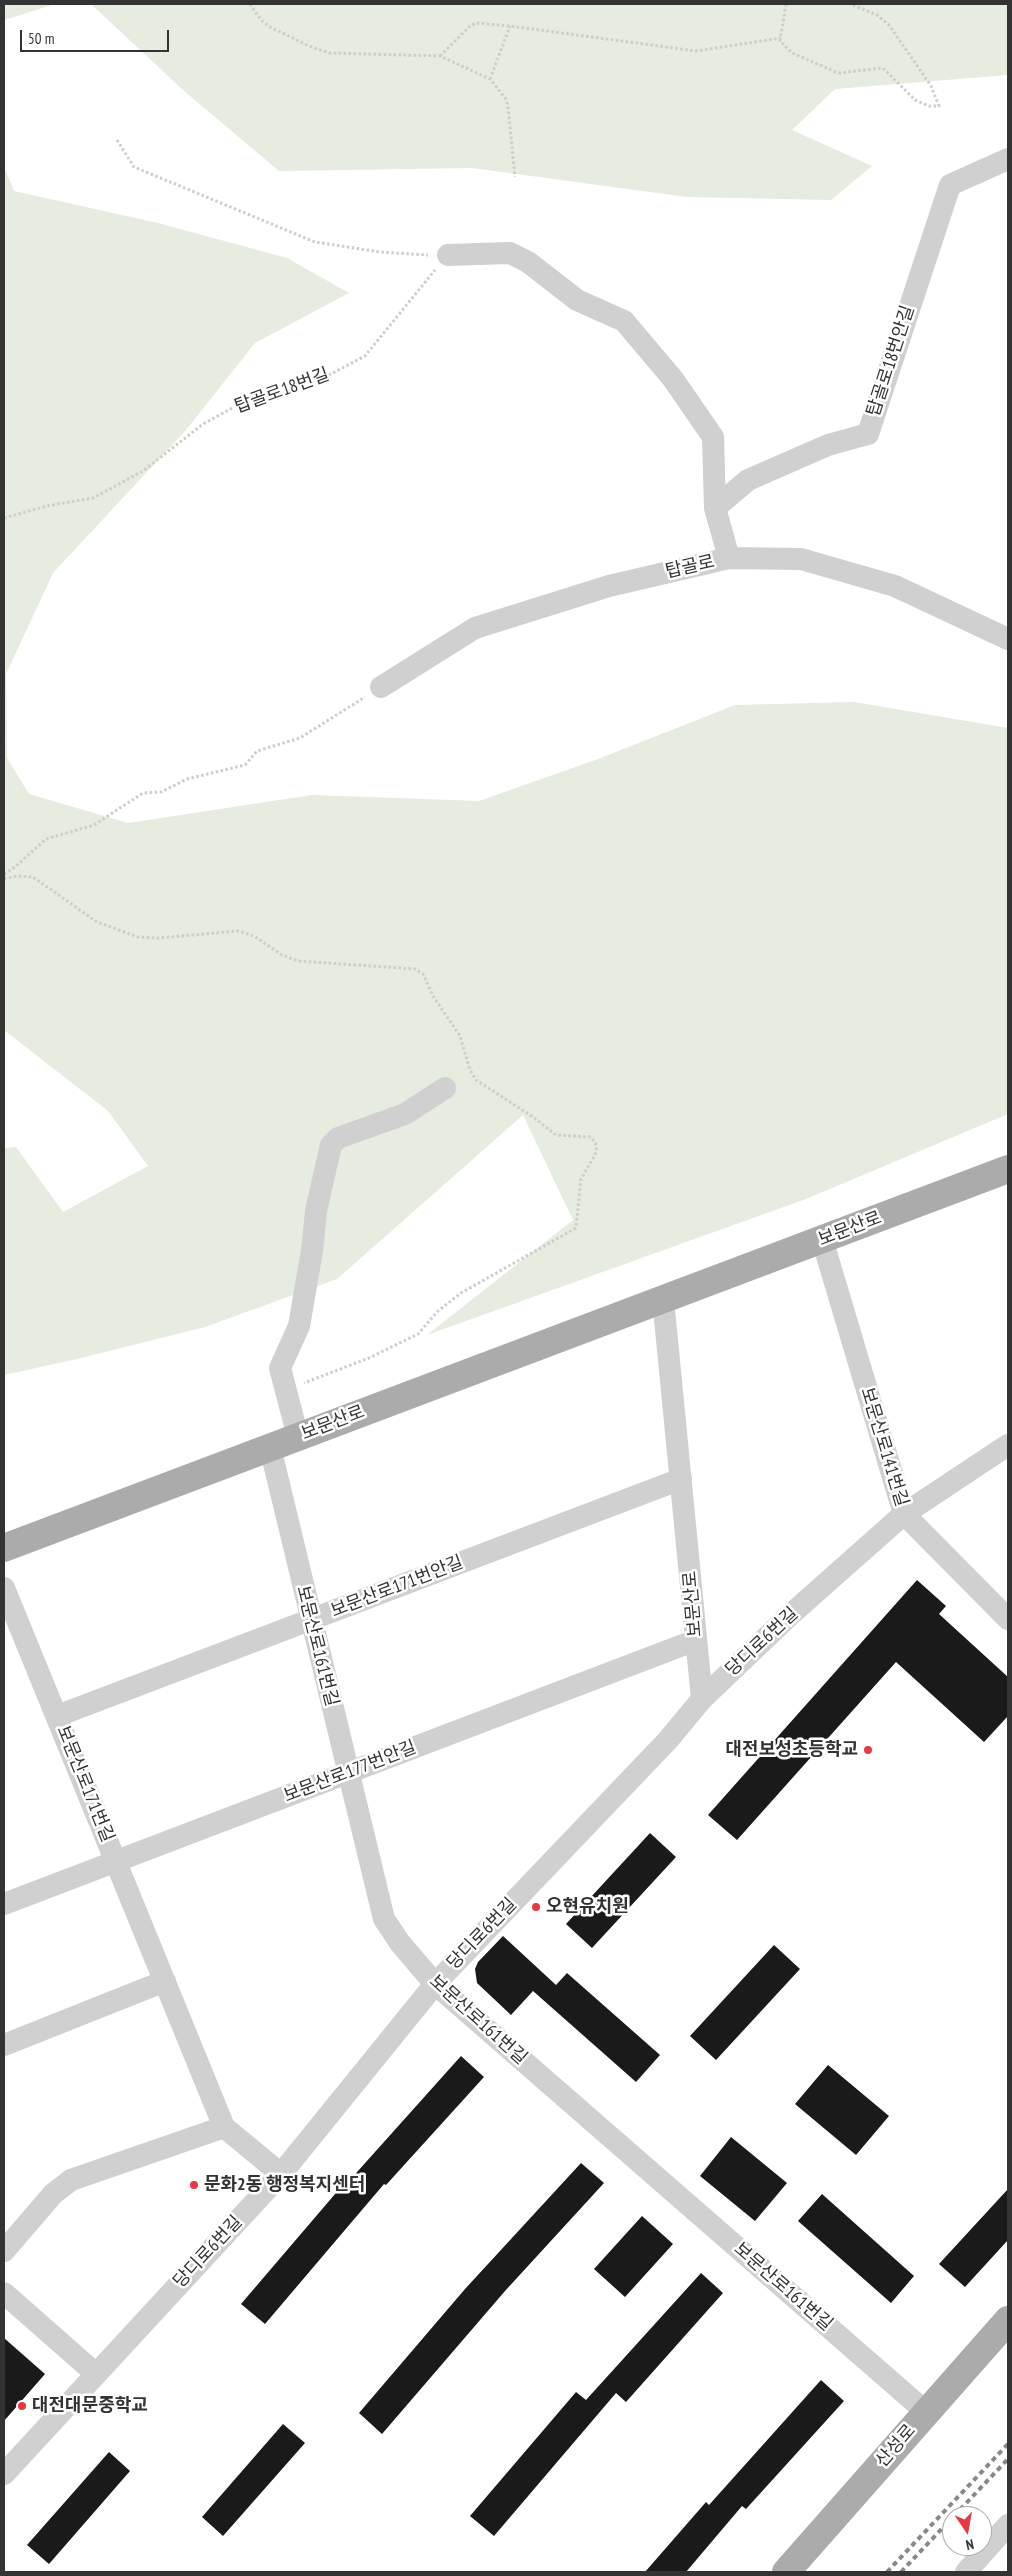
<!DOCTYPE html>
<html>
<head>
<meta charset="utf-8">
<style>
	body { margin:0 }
	#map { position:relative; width:1012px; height:2576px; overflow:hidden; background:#fff; font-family:"PT Sans Narrow",sans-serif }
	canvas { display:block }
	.frame { position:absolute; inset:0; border:5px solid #333; pointer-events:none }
	.north { position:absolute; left:942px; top:2506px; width:50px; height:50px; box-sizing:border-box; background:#fff; border:1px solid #adadad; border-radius:50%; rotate:168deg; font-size:14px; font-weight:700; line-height:20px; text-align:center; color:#333 }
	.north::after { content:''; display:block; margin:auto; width:18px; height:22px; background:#e63946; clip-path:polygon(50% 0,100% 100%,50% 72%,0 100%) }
	.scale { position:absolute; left:20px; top:30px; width:149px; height:22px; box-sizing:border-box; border:2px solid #333; border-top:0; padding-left:6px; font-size:15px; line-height:18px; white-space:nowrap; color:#333; -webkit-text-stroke:4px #fff; paint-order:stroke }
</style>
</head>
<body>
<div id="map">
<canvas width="1012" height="2576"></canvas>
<div class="frame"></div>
<div class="north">N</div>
<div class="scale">50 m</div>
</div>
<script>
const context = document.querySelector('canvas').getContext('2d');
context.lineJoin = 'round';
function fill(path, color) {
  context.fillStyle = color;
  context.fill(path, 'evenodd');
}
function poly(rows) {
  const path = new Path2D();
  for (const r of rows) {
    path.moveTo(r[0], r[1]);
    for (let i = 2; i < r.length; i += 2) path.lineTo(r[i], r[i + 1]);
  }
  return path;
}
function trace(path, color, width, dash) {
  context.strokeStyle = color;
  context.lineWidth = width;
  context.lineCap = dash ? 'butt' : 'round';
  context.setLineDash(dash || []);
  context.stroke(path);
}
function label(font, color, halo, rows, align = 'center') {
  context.font = font + ' "PT Sans Narrow","Noto Sans KR",sans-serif';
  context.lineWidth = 5;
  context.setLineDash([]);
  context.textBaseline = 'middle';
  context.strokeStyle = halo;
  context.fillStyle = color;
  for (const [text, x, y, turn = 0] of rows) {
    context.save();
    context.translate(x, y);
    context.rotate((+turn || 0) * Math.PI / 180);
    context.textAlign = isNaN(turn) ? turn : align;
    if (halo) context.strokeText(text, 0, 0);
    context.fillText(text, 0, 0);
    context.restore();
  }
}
fill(poly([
	[4,4,55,4,4,20],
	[91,4,1008,4,1008,75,835,89,792,130,872,166,831,200,687,197,472,168,279,171,183,90],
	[4,167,14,191,158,223,287,258,349,293,255,343,186,430,53,573,6,674,7,758,29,794,128,823,312,795,479,801,598,759,735,705,854,702,1008,728,1008,1114,806,1199,427,1335,573,1220,523,1115,337,1279,205,1327,77,1359,4,1375,4,1148,16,1147,63,1212,148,1166,108,1111,4,1030]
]), '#e6ecdf');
fill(poly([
	[917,1580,946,1606,939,1614,1008,1677,1008,1716,984,1742,896,1662,737,1840,708,1815],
	[650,1833,676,1857,592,1948,566,1924],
	[503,1936,556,1985,567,1973,660,2055,636,2082,533,1991,511,2015,477,1983,475,1969,478,1962],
	[774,1945,800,1969,716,2060,690,2036],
	[461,2056,484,2077,386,2185,384,2184,265,2324,241,2304,347,2180,349,2181],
	[828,2065,889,2116,856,2155,795,2104],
	[731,2137,787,2183,755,2221,700,2176],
	[581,2163,604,2183,505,2291,382,2434,359,2413,465,2289],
	[1008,2189,1008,2240,965,2287,939,2264],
	[822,2194,914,2276,891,2303,798,2221],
	[642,2216,673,2244,625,2297,594,2269],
	[701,2273,723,2293,626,2402,616,2393,494,2536,470,2516,576,2392,586,2400],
	[4,2338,45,2374,4,2421],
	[821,2380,844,2401,746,2509,742,2506,686,2572,645,2572,706,2502,709,2505],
	[283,2424,305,2443,223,2536,202,2517],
	[109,2452,130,2471,49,2564,27,2545]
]), '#1a1a1a');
trace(poly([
	[250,4,261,20,270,27,309,46,329,53,440,56,490,79,506,99,508,107,515,177],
	[786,4,780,41,792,53,838,73,883,68,915,100,929,106,939,106,931,86,889,25,877,15,850,4],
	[440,56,470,26,476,23,510,26,696,51,781,38],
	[490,79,510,26],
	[117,140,134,167,315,242,380,252,428,255],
	[4,518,47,506,93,498,143,471,203,424,247,400,283,387,329,375,365,356,435,270],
	[4,874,15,867,46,839,94,825,143,793,161,792,187,779,245,765,257,751,300,738,365,697],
	[4,879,17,876,33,877,97,922,138,937,159,938,238,931,254,936,282,955,298,961,415,969,423,974,433,996,460,1036,470,1070,476,1080,533,1117,556,1135,591,1137,597,1146,595,1155,581,1179,576,1228,461,1293,438,1311,418,1334,369,1358,304,1383]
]), '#cdcdcd', 3, [2.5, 2.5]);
trace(poly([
	[448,255,510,253,528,262,577,300,624,321,673,379,713,437,715,508,729,558],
	[715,508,748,480,828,445,868,434,950,185,1008,159],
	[381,687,475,628,609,586,729,558,801,559,895,586,1008,639],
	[822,1239,904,1514,1008,1619],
	[663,1299,702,1699],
	[298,1437,280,1368,299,1326,312,1251,316,1211,331,1145,338,1138,405,1114,445,1088],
	[270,1447,384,1919,400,1943,435,1984,926,2412],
	[4,1588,224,2127,281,2174],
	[57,1716,681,1479],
	[4,1904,696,1640],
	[4,2045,165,1981],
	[4,2251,53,2194,71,2180,224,2127],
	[4,2293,96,2374],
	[4,2474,281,2174,435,1984,668,1740,702,1699,789,1616,904,1514,1008,1445],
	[966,2572,1008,2525]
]), '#d0d0d0', 22);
trace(poly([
	[4,1548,1008,1169],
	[786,2572,1008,2320]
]), '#ababab', 28);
trace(poly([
	[954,2516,1008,2459],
	[887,2572,1008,2444],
	[901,2572,952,2518]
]), '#888', 4, [5, 4]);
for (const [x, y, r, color] of [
	[868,1750,5,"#e63946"],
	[536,1907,5,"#e63946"],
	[194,2185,5,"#e63946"],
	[22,2406,5,"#e63946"]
]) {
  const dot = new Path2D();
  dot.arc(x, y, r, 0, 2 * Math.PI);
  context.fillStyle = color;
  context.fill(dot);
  trace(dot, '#fff', 2);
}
label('18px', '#333', '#fff', [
	["탑골로18번안길",891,361,-72],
	["탑골로18번길",282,391,-20],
	["탑골로",690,567,-13],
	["보문산로",850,1229,-21],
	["보문산로",333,1423,-21],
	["보문산로141번길",884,1447,73],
	["보문산로171번안길",397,1587,-21],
	["보문산로",693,1604,-95],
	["당디로6번길",762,1642,-43],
	["보문산로161번길",317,1646,76],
	["보문산로177번안길",350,1772,-21],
	["보문산로171번길",85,1784,68],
	["당디로6번길",482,1934,-46],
	["보문산로161번길",478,2020,42],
	["당디로6번길",208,2252,-47],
	["보문산로161번길",783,2287,41],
	["산성로",896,2446,-49]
]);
label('bold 18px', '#333', '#fff', [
	["대전보성초등학교",858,1750,"right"],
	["오현유치원",546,1907],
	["문화2동 행정복지센터",204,2185],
	["대전대문중학교",32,2406]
], 'left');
</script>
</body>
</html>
